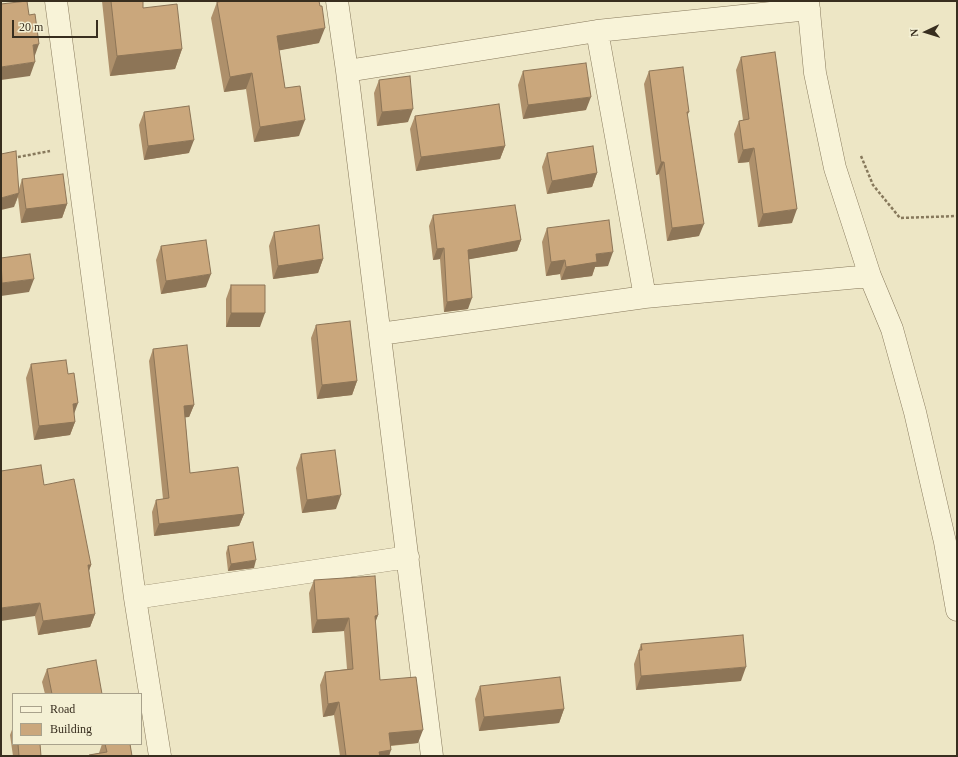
<!DOCTYPE html>
<html>
<head>
<meta charset="utf-8">
<style>
	body { margin:0 }
	#map { position:relative; width:958px; height:757px; overflow:hidden; background:#ede6c5; font-family:Georgia,serif }
	canvas { display:block }
	.frame { position:absolute; inset:0; border:2px solid #382e1f; pointer-events:none }
	.legend { position:absolute; left:12px; top:693px; width:130px; height:52px; box-sizing:border-box; background:#f4f0d4; border:1px solid #a9a28c; margin:0; padding:5px 7px; list-style:none; font-size:12px; color:#382e1f }
	.legend li { display:flex; align-items:center; gap:8px; height:20px }
	.legend b { width:20px; border:1px solid #a9a28c }
	.north { position:absolute; left:906px; top:12px; width:40px; height:40px; -webkit-text-stroke:3px #f4f0d4; paint-order:stroke; rotate:266deg; font-size:11px; font-weight:700; line-height:16px; text-align:center; color:#382e1f }
	.north::after { content:''; display:block; margin:auto; width:14px; height:18px; background:#382e1f; clip-path:polygon(50% 0,100% 100%,50% 72%,0 100%) }
	.scale { position:absolute; left:12px; top:20px; width:86px; height:18px; box-sizing:border-box; border:2px solid #382e1f; border-top:0; padding-left:5px; font-size:12px; line-height:14px; white-space:nowrap; color:#382e1f; -webkit-text-stroke:3px #f4f0d4; paint-order:stroke }
</style>
</head>
<body>
<div id="map">
<canvas width="958" height="757"></canvas>
<div class="frame"></div>
<ul class="legend">
<li><b style="height:5px;background:#f8f3d8"></b>Road</li>
<li><b style="height:11px;background:#caa77c"></b>Building</li>
</ul>
<div class="north">N</div>
<div class="scale">20 m</div>
</div>
<script>
const context = document.querySelector('canvas').getContext('2d');
context.lineJoin = 'round';
function poly(rows) {
  const path = new Path2D();
  for (const r of rows) {
    path.moveTo(r[0], r[1]);
    for (let i = 2; i < r.length; i += 2) path.lineTo(r[i], r[i + 1]);
  }
  return path;
}
function trace(path, color, width, dash) {
  context.strokeStyle = color;
  context.lineWidth = width;
  context.lineCap = dash ? 'butt' : 'round';
  context.setLineDash(dash || []);
  context.stroke(path);
}
function fill(path, color) {
  context.fillStyle = color;
  context.fill(path, 'evenodd');
}
const minor = poly([
	[56,1,135,598,160,756],
	[337,1,347,71,432,756],
	[808,1,815,73,835,168,870,276,892,329,915,412,945,542,957,610],
	[597,31,645,297],
	[347,71,597,31,809,9],
	[380,334,645,297,870,276],
	[135,598,408,557]
]);
trace(minor, '#87795c', 23);
trace(poly([
	[861,156,873,185,900,218,957,216],
	[13,158,50,151]
]), '#87795c', 2.5, [3, 2]);
trace(minor, '#f8f3d8', 22);
fill(poly([
	[102,1,143,1,143,8,182,49,175,69,110,76],
	[217,2,319,43,279,50,285,88,299,136,254,142,246,89,224,92,211,18],
	[741,57,792,223,758,227,749,162,738,163,734,134,739,121,743,120,736,70],
	[523,71,586,110,523,119,518,85],
	[649,71,689,112,687,116,699,236,667,241,659,174,656,175,644,84],
	[379,80,408,122,377,126,374,93],
	[144,112,189,153,144,160,139,125],
	[415,116,505,146,500,159,416,171,410,129],
	[547,153,597,173,592,187,547,194,542,167],
	[22,179,67,204,62,218,21,223,18,197,14,207,19,189],
	[433,215,521,240,517,251,469,259,468,309,444,312,440,259,433,260,429,226],
	[547,228,608,266,595,267,592,276,561,280,560,274,546,276,542,242],
	[274,232,323,259,318,273,273,279,269,246],
	[161,246,206,287,161,294,156,260],
	[231,285,260,327,226,327,226,299],
	[316,325,357,381,352,395,317,399,311,338],
	[153,349,194,405,189,417,185,417,190,473,244,514,239,526,154,536,152,512,156,500,163,499,149,361],
	[31,364,74,415,75,422,70,435,34,440,26,378],
	[301,454,336,509,302,513,296,468],
	[44,485,91,565,89,571,95,614,90,627,38,635,35,616],
	[228,546,254,568,228,571,226,553],
	[314,580,378,615,375,622,380,680,418,743,391,746,389,756,340,756,334,715,323,717,320,685,325,672,347,669,344,631,312,633,309,593],
	[641,644,741,681,636,690,634,664],
	[47,669,102,694,45,694,42,682],
	[480,686,564,709,559,723,479,731,475,699],
	[13,727,13,744,40,744,41,756,13,756,10,735],
	[102,744,130,744,132,756,89,756,89,755,99,753]
]), '#ae906b');
fill(poly([
	[325,28,319,43,271,52,277,36],
	[39,44,34,58,33,45],
	[182,49,175,69,110,76,117,56],
	[35,62,30,76,1,80,1,67],
	[252,73,246,89,224,92,230,77],
	[591,97,586,110,523,119,528,105],
	[413,109,408,122,377,126,382,112],
	[305,120,299,136,254,142,260,127],
	[194,140,189,153,144,160,148,146],
	[505,146,500,159,416,171,421,157],
	[754,148,749,162,738,163,743,150],
	[661,162,664,162,659,174,656,175],
	[597,173,592,187,547,194,552,181],
	[19,193,14,207,1,210,1,198],
	[67,204,62,218,21,223,26,209],
	[797,209,792,223,758,227,763,214],
	[704,224,699,236,667,241,672,228],
	[521,240,517,251,465,260,468,250],
	[444,248,440,259,433,260,437,249],
	[613,252,608,266,595,267,592,276,561,280,566,267,596,254],
	[323,259,318,273,273,279,278,266],
	[565,260,560,274,546,276,551,262],
	[211,274,206,287,161,294,166,281],
	[34,279,29,292,1,296,2,283],
	[472,298,468,309,444,312,447,302],
	[231,313,265,313,260,327,226,327],
	[357,381,352,395,317,399,322,385],
	[78,403,73,417,73,404],
	[194,405,189,417,180,418,184,406],
	[75,422,70,435,34,440,39,426],
	[341,495,336,509,302,513,307,500],
	[244,514,239,526,154,536,159,524],
	[256,560,254,568,228,571,231,564],
	[88,565,91,565,86,578],
	[40,603,35,616,1,621,1,608],
	[95,614,90,627,38,635,43,621],
	[378,615,373,629,375,616],
	[349,618,344,631,312,633,317,620],
	[746,667,741,681,636,690,641,676],
	[339,702,334,715,323,717,328,704],
	[564,709,559,723,479,731,484,717],
	[423,730,418,743,384,746,389,733],
	[391,750,389,756,378,756,379,752]
]), '#8d7557');
const building = poly([
	[27,1,29,15,35,14,39,44,33,45,35,62,1,67,1,4,27,1],
	[111,1,143,1,143,8,177,4,182,49,117,56,111,1],
	[224,1,319,1,320,6,322,6,325,28,277,36,285,88,300,86,305,120,260,127,252,73,230,77,217,2,224,1],
	[775,52,797,209,763,214,754,148,743,150,739,121,749,119,741,57,775,52],
	[586,63,591,97,528,105,523,71,586,63],
	[683,67,689,112,687,112,704,224,672,228,664,162,661,162,649,71,683,67],
	[410,76,413,109,382,112,379,80,410,76],
	[499,104,505,146,421,157,415,116,499,104],
	[189,106,194,140,148,146,144,112,189,106],
	[593,146,597,173,552,181,547,153,593,146],
	[16,151,19,193,1,198,1,154,16,151],
	[63,174,67,204,26,209,22,179,63,174],
	[515,205,521,240,468,250,472,298,447,302,444,248,437,249,433,215,515,205],
	[609,220,613,252,596,254,597,262,566,267,565,260,551,262,547,228,609,220],
	[319,225,323,259,278,266,274,232,319,225],
	[206,240,211,274,166,281,161,246,206,240],
	[30,254,34,279,2,283,1,258,30,254],
	[231,285,265,285,265,313,231,313,231,285],
	[350,321,357,381,322,385,316,325,350,321],
	[187,345,194,405,184,406,190,473,238,467,244,514,159,524,156,500,169,498,153,349,187,345],
	[66,360,68,374,74,373,78,403,73,404,75,422,39,426,31,364,66,360],
	[335,450,341,495,307,500,301,454,335,450],
	[41,465,44,485,74,479,91,565,88,565,95,614,43,621,40,603,1,608,1,471,41,465],
	[253,542,256,560,231,564,228,546,253,542],
	[375,576,378,615,375,616,380,680,416,677,423,730,389,733,391,750,379,752,380,756,346,756,339,702,328,704,325,672,353,669,349,618,317,620,314,580,375,576],
	[743,635,746,667,641,676,639,650,642,650,641,644,743,635],
	[96,660,102,694,52,694,47,669,96,660],
	[560,677,564,709,484,717,480,686,560,677],
	[18,744,40,744,41,756,19,756,18,744],
	[105,744,130,744,132,756,89,756,89,755,107,752,105,744]
]);
fill(building, '#caa77c');
trace(building, '#8d7557', 1);
</script>
</body>
</html>
